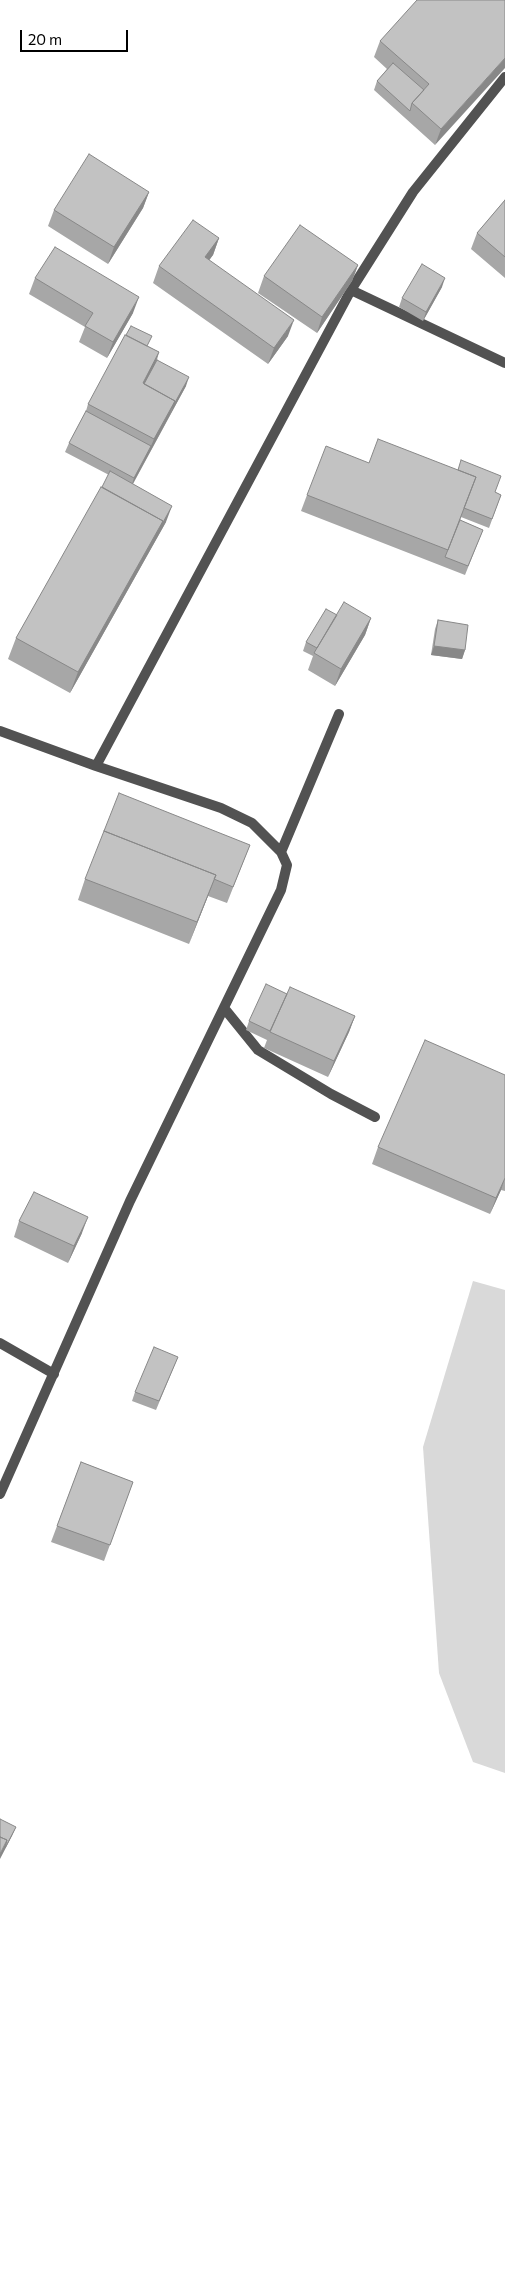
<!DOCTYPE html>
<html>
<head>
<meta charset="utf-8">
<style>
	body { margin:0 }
	#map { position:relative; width:505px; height:2277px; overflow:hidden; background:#fff; font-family:Commissioner,sans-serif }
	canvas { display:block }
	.scale { position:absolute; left:20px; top:30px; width:108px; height:22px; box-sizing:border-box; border:2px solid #000; border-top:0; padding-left:6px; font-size:15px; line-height:18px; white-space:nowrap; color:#000; -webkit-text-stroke:4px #fff; paint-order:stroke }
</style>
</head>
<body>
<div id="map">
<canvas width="505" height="2277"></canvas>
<div class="scale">20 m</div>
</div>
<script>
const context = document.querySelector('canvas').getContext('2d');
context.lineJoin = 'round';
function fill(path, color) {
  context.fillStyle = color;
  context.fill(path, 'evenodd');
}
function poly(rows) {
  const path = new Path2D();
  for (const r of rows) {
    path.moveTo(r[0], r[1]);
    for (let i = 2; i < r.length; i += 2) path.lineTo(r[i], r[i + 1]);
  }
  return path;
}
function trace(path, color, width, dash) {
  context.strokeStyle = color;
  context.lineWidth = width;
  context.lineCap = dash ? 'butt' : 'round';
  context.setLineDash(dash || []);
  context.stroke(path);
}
fill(poly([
	[473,1281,505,1290,505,1773,473,1762,439,1673,423,1447]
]), '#d9d9d9');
trace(poly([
	[0,1343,54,1374]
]), '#525252', 10);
trace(poly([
	[351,290,505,363],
	[0,731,96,766,351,290,413,192,505,77],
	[281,852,339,714],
	[224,1008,258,1050,331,1094,375,1117],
	[0,1494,130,1201,281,890,287,865,281,852,252,823,221,808,96,766]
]), '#525252', 10);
fill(poly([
	[505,0,435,145,374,90,377,81,387,69,374,57,380,41],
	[149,192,143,208,108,264,48,226,54,210],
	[505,200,505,278,471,249,477,233],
	[219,238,213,255,209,260,288,336,268,364,153,283,159,266],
	[358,265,352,281,317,333,258,293,264,276],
	[35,278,133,313,107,358,79,342,85,327,29,294],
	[442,287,423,321,399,307,402,298],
	[148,346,159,352,157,360,186,386,133,484,166,522,70,693,8,659,16,638,109,475,65,452,69,443,86,411,88,404],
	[369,463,495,492,501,495,489,528,461,517,463,511,460,520,483,530,465,575,301,511,307,495],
	[337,615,371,618,365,635,335,686,308,670,313,656,303,651,306,642],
	[438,620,465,650,462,659,431,655,435,629],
	[250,845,227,903,208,896,189,944,78,900,85,879],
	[287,994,355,1016,349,1032,328,1077,264,1048,267,1040,246,1030,249,1021],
	[505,1075,505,1191,501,1190,490,1214,372,1164,378,1147],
	[19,1221,82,1233,68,1263,14,1237],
	[178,1357,156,1410,132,1401,135,1392],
	[81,1462,133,1482,104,1561,51,1542]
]), '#a7a7a7');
fill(poly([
	[505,58,505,68,435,145,441,129],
	[149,192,143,208,108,264,114,247],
	[219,238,213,255,199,274,205,257],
	[358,265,352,281,317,333,322,317],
	[445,278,442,287,423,321,426,312],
	[139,297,133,313,107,358,113,342],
	[294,320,288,336,268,364,274,348],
	[159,352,153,369,141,391,143,383],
	[189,377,186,386,169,417,172,408],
	[175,401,169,417,131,487,134,478,151,446,154,439],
	[172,506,166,522,70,693,78,672,163,521],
	[371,618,365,635,335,686,341,669],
	[434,646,465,650,462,659,431,655],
	[216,875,208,896,189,944,197,922],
	[355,1016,349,1032,328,1077,334,1061],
	[504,1181,501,1190,490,1214,496,1198],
	[88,1217,82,1233,68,1263,74,1246],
	[16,1827,12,1836,0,1859,0,1854,7,1840]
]), '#888');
const building = poly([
	[417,0,505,0,505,58,441,129,412,103,429,84,380,41,417,0],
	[393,63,424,90,412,103,410,111,377,81,393,63],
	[89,154,149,192,114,247,54,210,89,154],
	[505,200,505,257,477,233,505,200],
	[193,220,219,238,205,257,294,320,274,348,159,266,193,220],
	[300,225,358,265,322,317,264,276,300,225],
	[55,247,139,297,113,342,85,326,93,313,35,278,55,247],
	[422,264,445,278,426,312,402,298,422,264],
	[131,326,152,336,147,346,126,335,131,326],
	[125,335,159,352,143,383,175,401,154,439,88,404,125,335],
	[157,360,189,377,172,408,175,401,144,384,157,360],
	[86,411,151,446,134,478,69,443,86,411],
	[378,439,476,477,448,550,307,495,326,446,369,463,378,439],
	[461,460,501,476,495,492,501,495,492,519,464,508,476,477,458,470,461,460],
	[110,471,172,506,161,526,163,521,102,487,110,471],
	[101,487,163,521,78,672,16,638,101,487],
	[460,520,483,530,468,566,445,557,460,520],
	[344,602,371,618,341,669,314,653,344,602],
	[326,609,337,615,317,648,306,642,326,609],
	[438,620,468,625,465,650,434,646,438,620],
	[119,793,250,845,233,887,214,879,216,875,104,831,119,793],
	[104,831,216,875,197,922,85,879,104,831],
	[266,984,287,994,270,1031,249,1021,266,984],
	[290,987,355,1016,334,1061,270,1032,290,987],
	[425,1040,505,1075,505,1178,496,1198,378,1147,425,1040],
	[34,1192,88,1217,74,1246,19,1221,34,1192],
	[154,1347,178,1357,159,1401,135,1392,154,1347],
	[81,1462,133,1482,110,1545,57,1526,81,1462],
	[0,1819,16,1827,5,1848,7,1840,0,1837,0,1819],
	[0,1837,7,1840,0,1854,0,1837]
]);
fill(building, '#c2c2c2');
trace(building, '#888', 1);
</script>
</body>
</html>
